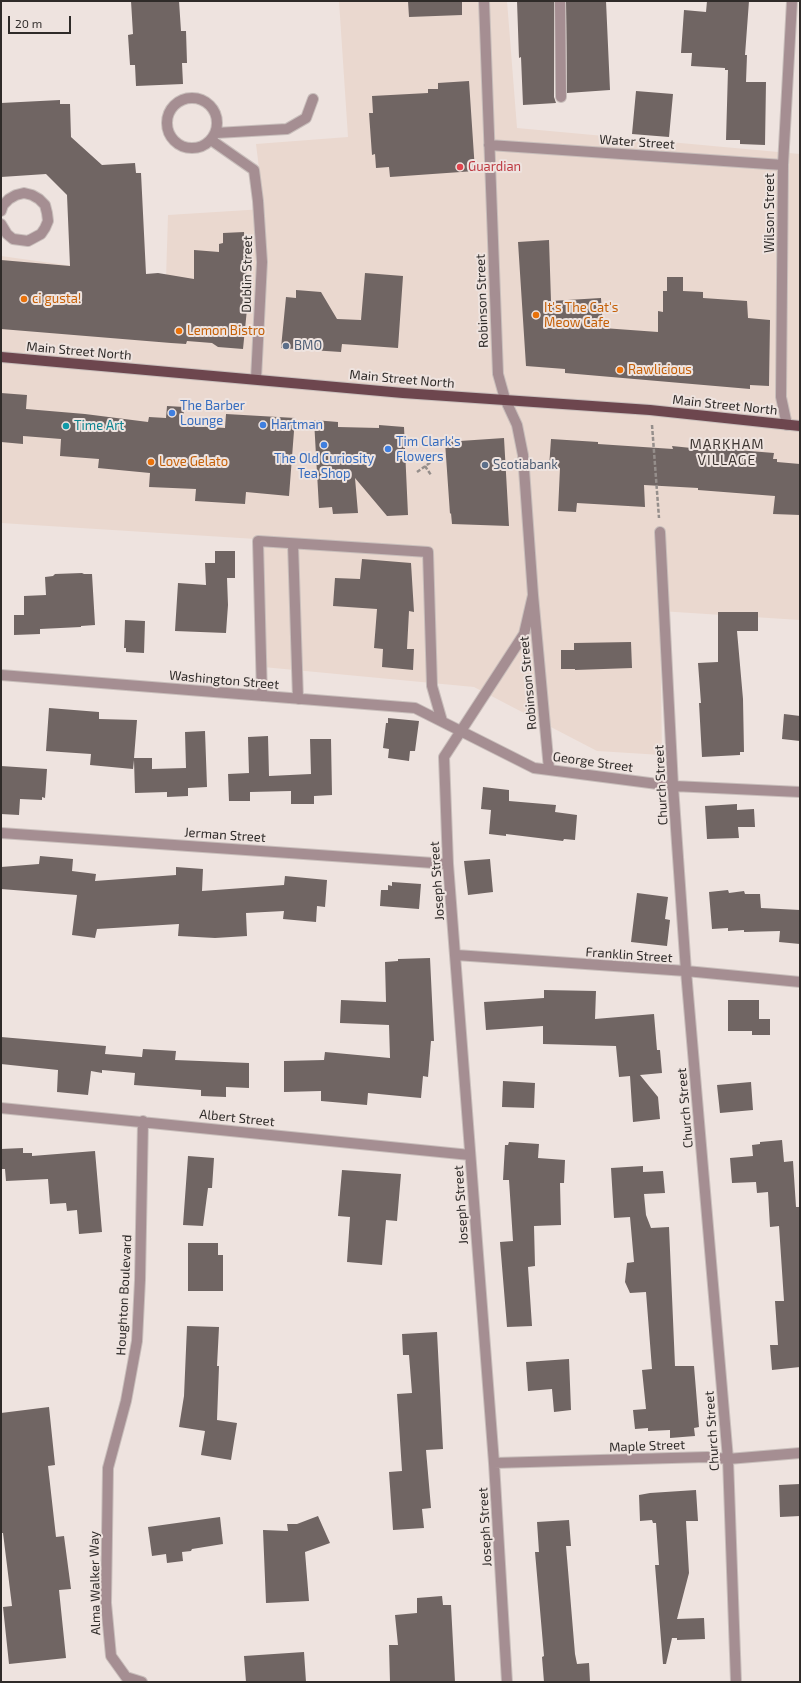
<!DOCTYPE html>
<html>
<head>
<meta charset="utf-8">
<style>
	body { margin:0 }
	#map { position:relative; width:801px; height:1683px; overflow:hidden; background:#eee3df; font-family:"Exo 2",sans-serif }
	canvas { display:block }
	.frame { position:absolute; inset:0; border:2px solid #2f2b29; pointer-events:none }
	.scale { position:absolute; left:8px; top:16px; width:63px; height:18px; box-sizing:border-box; border:2px solid #2f2b29; border-top:0; padding-left:5px; font-size:12px; line-height:14px; white-space:nowrap; color:#2f2b29; -webkit-text-stroke:3px #eee3df; paint-order:stroke }
</style>
</head>
<body>
<div id="map">
<canvas width="801" height="1683"></canvas>
<div class="frame"></div>
<div class="scale">20 m</div>
</div>
<script>
const context = document.querySelector('canvas').getContext('2d');
context.lineJoin = 'round';
function fill(path, color) {
  context.fillStyle = color;
  context.fill(path, 'evenodd');
}
function poly(rows) {
  const path = new Path2D();
  for (const r of rows) {
    if (r.length === 3) {
      path.moveTo(r[0] + r[2], r[1]);
      path.arc(r[0], r[1], r[2], 0, 2 * Math.PI);
      continue;
    }
    path.moveTo(r[0], r[1]);
    for (let i = 2; i < r.length; i += 2) path.lineTo(r[i], r[i + 1]);
  }
  return path;
}
function trace(path, color, width, dash) {
  context.strokeStyle = color;
  context.lineWidth = width;
  context.lineCap = dash ? 'butt' : 'round';
  context.setLineDash(dash || []);
  context.stroke(path);
}
function label(font, color, halo, rows, align = 'center') {
  context.font = font + ' "Exo 2",sans-serif';
  context.lineWidth = 4;
  context.setLineDash([]);
  context.textBaseline = 'middle';
  context.strokeStyle = halo;
  context.fillStyle = color;
  for (const [text, x, y, turn = 0] of rows) {
    context.save();
    context.translate(x, y);
    context.rotate((+turn || 0) * Math.PI / 180);
    context.textAlign = isNaN(turn) ? turn : align;
    if (halo) context.strokeText(text, 0, 0);
    context.fillText(text, 0, 0);
    context.restore();
  }
}
fill(poly([
	[339,1,507,1,517,128,800,154,800,620,660,611,662,755,597,751,474,687,263,667,256,539,1,523,1,256,166,279,168,215,264,209,256,144,348,137]
]), '#ead8cf');
fill(poly([
	[131,1,179,1,181,31,186,31,187,63,182,63,183,84,136,86,135,65,130,65,128,35,133,34],
	[408,1,462,1,462,15,409,17],
	[517,1,554,1,554,97,556,103,523,105,521,57,519,58],
	[566,1,606,1,610,90,567,93],
	[707,1,749,1,745,55,747,55,746,82,766,82,765,145,740,144,740,140,726,140,728,70,725,70,725,68,691,66,692,53,681,53,684,10,706,12],
	[469,81,475,171,390,177,389,167,376,168,375,154,372,155,369,113,373,113,372,96,428,93,428,89,438,89,438,83],
	[636,91,673,94,669,137,632,134],
	[60,100,60,104,70,104,71,137,102,165,135,163,136,173,141,173,146,274,158,273,194,279,194,250,219,252,219,244,223,243,223,233,244,232,248,299,243,349,218,347,212,343,187,341,186,344,171,343,1,329,1,260,70,266,67,195,46,174,1,177,1,103],
	[549,240,551,301,601,298,603,328,658,332,658,311,663,312,663,291,667,291,667,277,683,277,683,291,703,292,703,298,747,301,748,318,770,320,769,386,750,385,750,389,565,373,565,369,526,366,518,242],
	[365,273,403,276,398,348,342,344,341,352,281,348,286,297,296,298,296,290,321,292,337,319,361,320],
	[1,393,27,395,26,409,85,414,148,422,149,417,166,418,167,406,184,407,183,425,225,428,226,414,295,418,289,496,246,492,245,504,195,501,196,489,149,487,150,473,98,468,99,459,60,456,61,439,23,436,23,444,1,442],
	[314,420,338,422,338,427,379,428,379,425,404,427,408,515,387,516,355,478,358,513,333,514,332,507,319,508],
	[504,438,509,526,452,524,451,513,450,514,445,442],
	[551,439,598,442,598,444,673,449,672,446,701,449,701,447,774,453,773,459,777,459,777,462,800,464,800,515,773,514,775,496,698,490,698,488,644,485,645,507,577,503,576,512,558,511,560,468,549,468],
	[215,551,235,551,235,578,227,578,228,605,226,633,175,631,178,583,206,585,205,563,215,563],
	[362,559,411,563,414,612,409,611,407,649,414,649,413,670,382,667,383,649,374,648,377,609,333,606,335,578,360,579],
	[82,573,84,574,92,574,95,625,81,626,81,627,40,629,40,634,14,635,14,615,24,615,24,596,46,595,45,577,53,576,55,574],
	[718,612,758,612,758,631,737,631,743,699,744,752,740,752,740,755,702,757,699,703,701,703,698,663,718,662],
	[125,620,145,621,144,653,126,652,126,648,124,648],
	[631,642,632,668,575,670,575,669,561,669,561,650,574,650,574,643],
	[49,708,99,712,99,719,137,720,134,758,152,758,152,769,186,768,185,732,205,731,207,787,188,788,188,796,167,797,167,792,135,793,134,760,133,769,90,765,91,754,46,751],
	[784,714,800,716,800,741,782,739],
	[388,718,419,721,415,751,410,751,409,761,388,758,389,749,383,748,386,723,388,723],
	[268,736,269,776,311,774,310,739,331,739,332,795,314,796,314,804,291,804,291,791,250,792,250,801,229,801,228,774,249,773,248,737],
	[1,766,47,769,45,798,42,797,42,800,20,799,19,815,1,814],
	[483,787,509,790,509,801,556,805,555,812,577,815,575,840,564,839,563,841,506,834,506,836,489,834,491,810,481,809],
	[737,804,737,810,754,809,755,827,738,827,739,838,707,839,705,806],
	[40,856,73,859,72,871,96,874,95,881,176,875,176,867,203,869,202,891,284,885,285,876,327,880,325,907,317,906,316,922,283,919,284,911,246,913,247,936,215,938,178,936,179,924,97,929,95,938,72,935,77,895,1,889,1,867,39,864],
	[490,859,493,892,468,895,464,861],
	[392,882,421,884,419,909,380,906,381,890,388,890,388,885,392,886],
	[728,890,729,893,744,891,745,894,760,894,761,908,800,910,800,944,779,942,780,931,744,932,744,930,728,931,728,928,712,929,709,892],
	[637,893,668,897,665,919,670,920,667,946,631,942],
	[430,958,434,1041,431,1041,428,1077,423,1076,421,1098,368,1093,367,1105,321,1101,321,1091,284,1092,284,1061,324,1060,325,1052,390,1058,389,1025,340,1023,341,1000,386,1002,385,962,398,961,398,959],
	[544,990,596,991,595,1019,654,1014,657,1050,660,1050,662,1073,640,1075,658,1097,660,1119,633,1122,630,1076,619,1077,616,1046,543,1044,543,1026,486,1030,484,1002,544,998],
	[728,1000,759,1000,759,1019,770,1019,770,1035,752,1035,752,1031,728,1031],
	[1,1037,106,1046,105,1054,142,1057,143,1049,176,1051,175,1060,249,1063,249,1088,226,1087,226,1097,201,1096,201,1090,134,1085,135,1073,102,1070,102,1073,91,1071,88,1095,57,1092,58,1070,1,1064],
	[503,1081,535,1083,534,1108,502,1107],
	[751,1082,753,1110,720,1113,717,1085],
	[782,1140,784,1162,793,1161,796,1207,800,1207,800,1367,772,1370,770,1345,778,1345,775,1301,784,1301,779,1226,770,1227,768,1192,757,1193,756,1182,732,1183,730,1158,753,1156,752,1145,760,1144,760,1142],
	[509,1142,539,1144,538,1158,565,1160,564,1183,560,1183,561,1225,534,1226,535,1266,528,1267,532,1326,507,1327,500,1242,513,1241,509,1180,503,1180,505,1145,508,1145],
	[23,1148,23,1153,32,1153,32,1156,95,1151,102,1232,79,1234,77,1210,67,1211,66,1203,50,1204,48,1179,6,1181,5,1169,1,1169,1,1149],
	[188,1156,214,1158,212,1188,208,1188,203,1226,183,1225],
	[643,1166,643,1172,663,1171,665,1193,644,1194,646,1215,651,1228,669,1227,675,1366,694,1366,699,1427,694,1428,695,1436,670,1438,670,1430,648,1431,648,1428,635,1429,633,1410,646,1409,642,1370,652,1369,646,1292,630,1293,625,1282,627,1263,634,1262,630,1217,614,1218,611,1168],
	[342,1170,401,1174,397,1221,386,1220,382,1265,347,1262,350,1217,338,1216],
	[188,1243,218,1243,218,1255,223,1255,223,1291,188,1291],
	[187,1326,219,1327,217,1366,219,1366,217,1420,237,1423,231,1460,201,1455,205,1431,179,1427,184,1396],
	[437,1332,443,1449,426,1450,431,1508,422,1509,424,1528,393,1530,389,1472,402,1471,397,1394,412,1393,409,1355,403,1355,402,1334],
	[569,1359,571,1410,554,1412,552,1389,528,1391,526,1362],
	[49,1407,55,1465,48,1466,56,1537,64,1536,71,1589,59,1590,66,1658,9,1664,3,1607,12,1606,3,1533,1,1533,1,1413],
	[800,1484,800,1516,780,1517,779,1485],
	[696,1490,698,1521,686,1521,689,1573,677,1619,704,1618,705,1639,677,1640,677,1638,672,1638,666,1664,663,1664,655,1565,659,1565,656,1523,653,1523,652,1520,640,1521,639,1495,650,1493],
	[318,1516,330,1543,305,1552,309,1601,266,1603,263,1530,288,1531,287,1524,297,1524],
	[220,1517,223,1544,192,1549,191,1551,182,1552,183,1561,167,1563,166,1554,152,1556,148,1527],
	[569,1520,571,1546,566,1546,575,1654,577,1664,589,1663,590,1682,544,1682,542,1657,544,1656,535,1552,539,1552,537,1522],
	[442,1596,443,1605,451,1605,455,1682,390,1682,389,1645,398,1645,395,1615,417,1613,417,1598],
	[304,1652,306,1682,246,1682,244,1656]
]), '#706563');
const minor = poly([
	[484,1,498,374,505,399,517,425,523,455,533,595,549,769],
	[560,1,561,97],
	[192,123,25],
	[216,133,287,129,306,118,313,99],
	[211,140,254,170,258,201,262,262,256,379],
	[489,145,783,165],
	[1,211,3,205,9,199,16,195,24,193,32,195,39,199,45,205,47,213,48,221,45,228,41,234,28,241,13,239,7,234,1,224],
	[787,425,781,397,783,165,792,1],
	[660,532,673,786,686,971,728,1459,736,1682],
	[293,544,298,699],
	[1,675,415,708,534,768,673,786,800,792],
	[262,696,258,541,428,552,432,686,442,721],
	[1,833,448,864],
	[456,955,686,971,800,982],
	[1,1108,470,1155],
	[494,1463,707,1457,728,1459,800,1453],
	[142,1682,126,1677,111,1656,106,1603,108,1468,126,1401,137,1341,140,1280,143,1121],
	[507,1682,494,1463,448,864,444,757,524,634,533,595]
]);
const major = poly([
	[1,357,403,393,650,410,800,426]
]);
trace(minor, '#c8bebb', 12);
trace(major, '#c8bebb', 12);
trace(poly([
	[652,425,659,518],
	[425,466,431,475],
	[417,472,434,460]
]), '#958e8b', 2.5, [4, 2]);
trace(minor, '#a58e92', 10);
trace(major, '#6d464e', 10);
for (const [x, y, r, color] of [
	[460,167,4,"#e0444e"],
	[24,299,4,"#e8710a"],
	[536,315,4,"#e8710a"],
	[179,331,4,"#e8710a"],
	[286,346,4,"#5c6f8a"],
	[620,370,4,"#e8710a"],
	[172,413,4,"#3f7fe0"],
	[263,425,4,"#3f7fe0"],
	[66,426,4,"#0f9aa8"],
	[324,445,4,"#3f7fe0"],
	[388,449,4,"#3f7fe0"],
	[151,462,4,"#e8710a"],
	[485,465,4,"#5c6f8a"]
]) {
  const dot = new Path2D();
  dot.arc(x, y, r, 0, 2 * Math.PI);
  context.fillStyle = color;
  context.fill(dot);
  trace(dot, '#eee3df', 1.5);
}
label('13px', '#2f2b29', '#eee3df', [
	["Water Street",637,142,4],
	["Wilson Street",770,213,-90],
	["Dublin Street",247,274,-89],
	["Robinson Street",482,301,-92],
	["Main Street North",79,351,5],
	["Main Street North",402,379,5],
	["Main Street North",725,405,6],
	["Washington Street",224,680,5],
	["Robinson Street",528,683,-95],
	["George Street",593,762,8],
	["Church Street",661,785,-93],
	["Jerman Street",225,835,4],
	["Joseph Street",437,881,-94],
	["Franklin Street",629,955,4],
	["Church Street",685,1108,-95],
	["Albert Street",237,1118,6],
	["Joseph Street",461,1205,-94],
	["Houghton Boulevard",124,1295,-87],
	["Church Street",712,1431,-94],
	["Maple Street",647,1446,-2],
	["Joseph Street",485,1527,-93],
	["Alma Walker Way",95,1583,-91]
]);
label('13px', '#be3a42', '#eee3df', [
	["Guardian",468,167]
], 'left');
label('13px', '#c56008', '#eee3df', [
	["ci gusta!",32,299],
	["It's The Cat's",544,308],
	["Meow Cafe",544,323],
	["Lemon Bistro",187,331],
	["Rawlicious",628,370],
	["Love Gelato",159,462]
], 'left');
label('13px', '#4e5e75', '#eee3df', [
	["BMO",294,346],
	["Scotiabank",493,465]
], 'left');
label('13px', '#366cbe', '#eee3df', [
	["The Barber",180,406],
	["Lounge",180,421],
	["Hartman",271,425],
	["Tim Clark's",396,442],
	["Flowers",396,457],
	["The Old Curiosity",324,459,"center"],
	["Tea Shop",324,474,"center"]
], 'left');
label('13px', '#0d838f', '#eee3df', [
	["Time Art",74,426]
], 'left');
context.letterSpacing = '1px';
label('14px', '#3f3733', '#eee3df', [
	["MARKHAM",727,444],
	["VILLAGE",727,460]
]);
context.letterSpacing = '0px';
</script>
</body>
</html>
